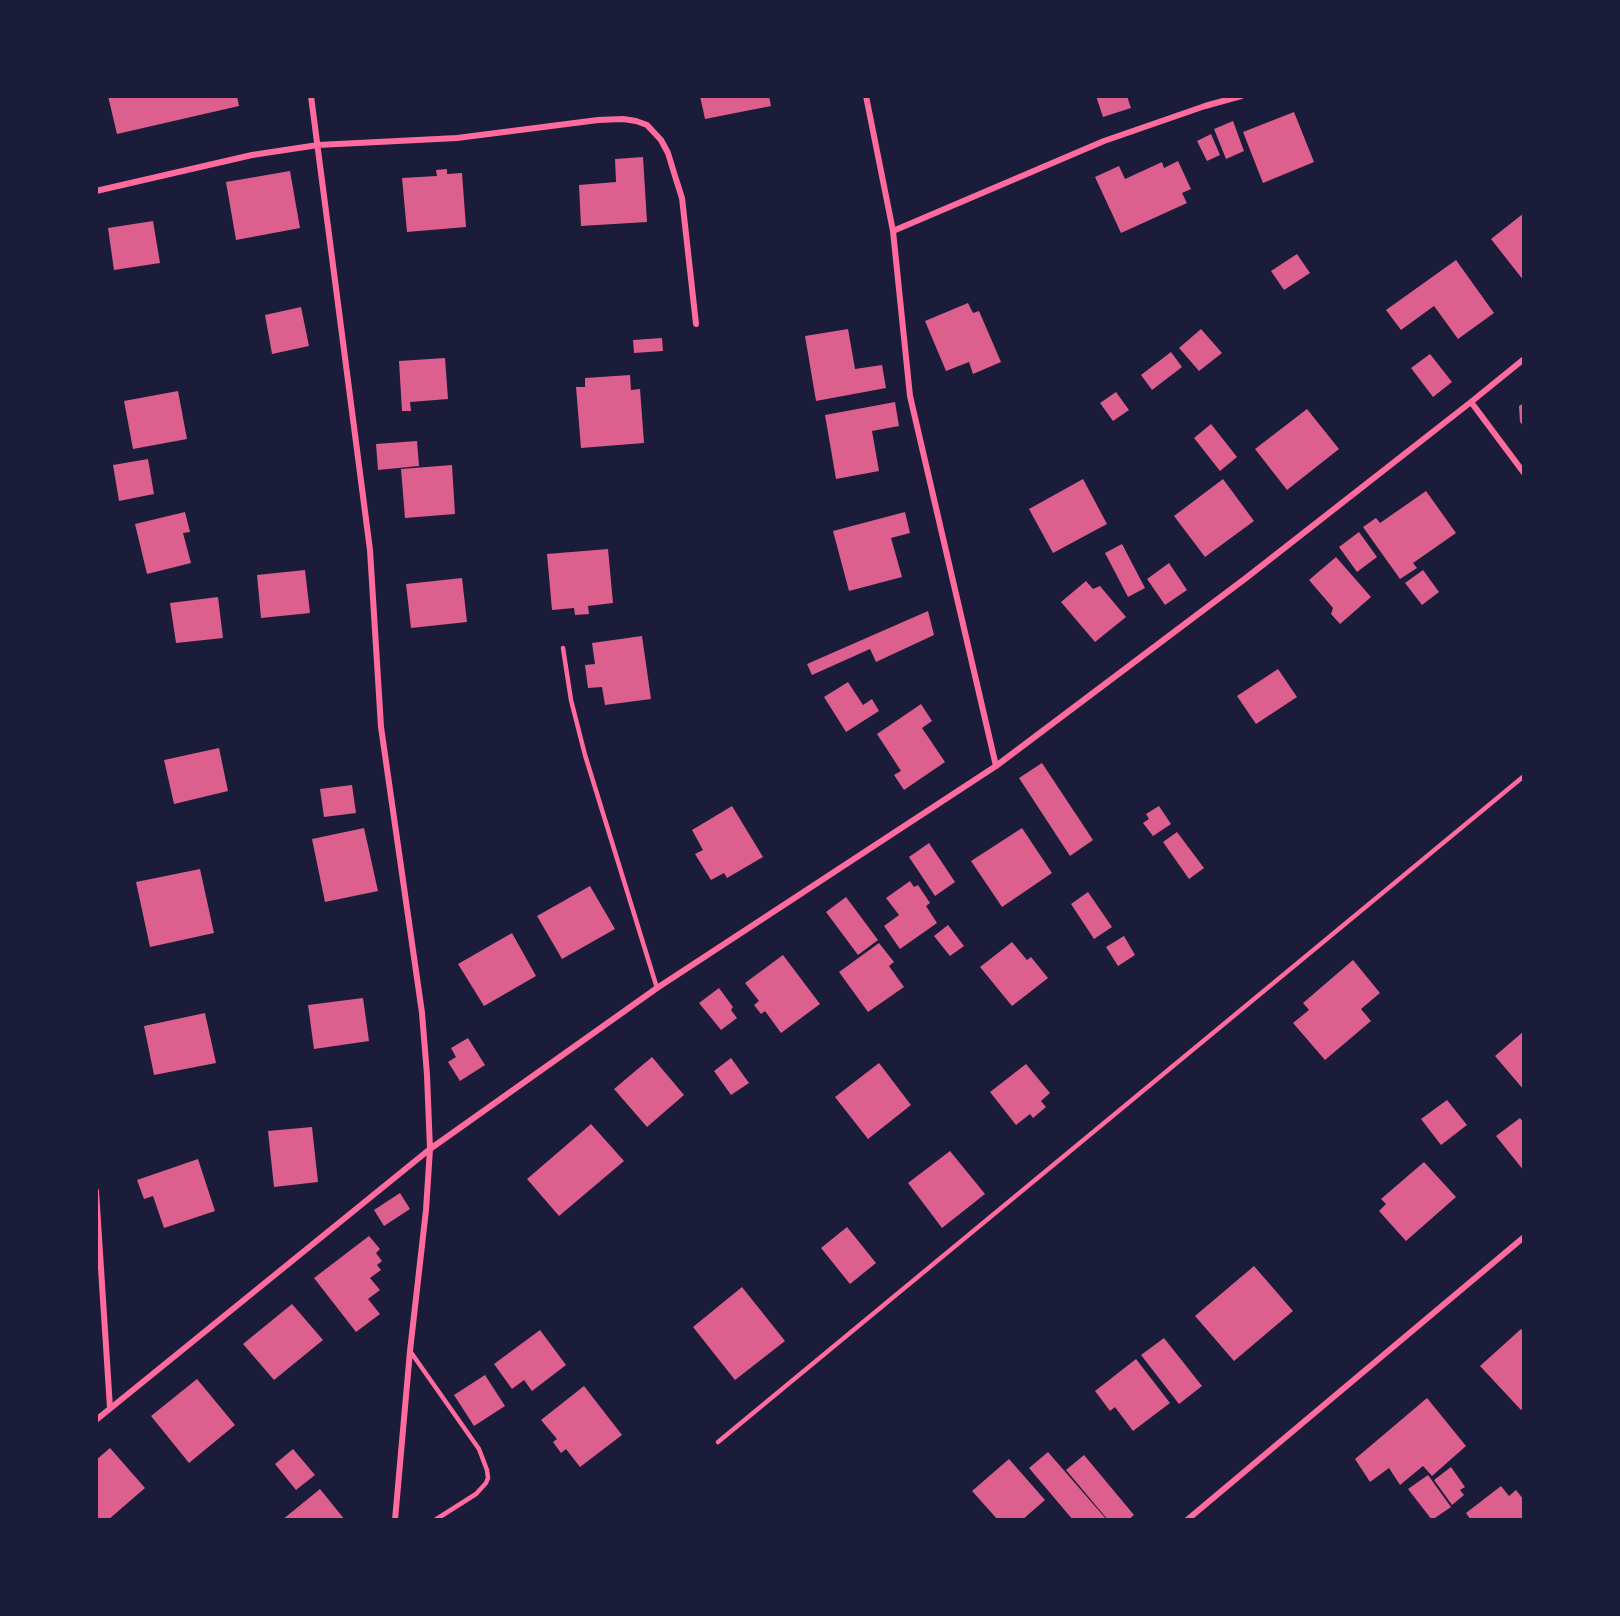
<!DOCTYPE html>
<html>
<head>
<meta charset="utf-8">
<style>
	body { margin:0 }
	#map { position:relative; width:1620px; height:1616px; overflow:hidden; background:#1b1b3a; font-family:"Fira Sans",sans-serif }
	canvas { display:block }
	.frame { position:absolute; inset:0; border:98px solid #1b1b3a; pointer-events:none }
</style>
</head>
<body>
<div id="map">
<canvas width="1620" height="1616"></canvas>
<div class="frame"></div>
</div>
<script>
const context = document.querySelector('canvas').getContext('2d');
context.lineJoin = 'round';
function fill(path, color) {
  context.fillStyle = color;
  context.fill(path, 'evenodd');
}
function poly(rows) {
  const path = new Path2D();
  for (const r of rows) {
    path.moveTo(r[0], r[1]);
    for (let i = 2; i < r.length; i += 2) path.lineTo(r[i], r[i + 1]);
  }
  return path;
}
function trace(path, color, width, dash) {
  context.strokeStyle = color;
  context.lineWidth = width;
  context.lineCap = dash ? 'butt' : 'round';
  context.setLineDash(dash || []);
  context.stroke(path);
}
fill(poly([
	[108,96,237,96,239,106,117,134],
	[700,96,769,96,771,106,705,119],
	[1096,96,1127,96,1131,108,1103,117],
	[1294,112,1314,162,1263,183,1243,132],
	[1233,121,1244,151,1226,159,1214,129],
	[1211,134,1220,155,1207,161,1197,141],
	[643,157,647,222,581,226,579,185,616,182,615,159],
	[1178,161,1191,189,1182,193,1187,203,1121,233,1095,177,1119,166,1125,179,1162,162,1164,168],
	[447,169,447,174,462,173,466,227,407,232,402,178,437,176,436,170],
	[290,171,300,228,236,240,226,182],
	[1524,213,1524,281,1491,239],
	[153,221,160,263,114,270,108,228],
	[1297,254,1310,273,1284,290,1271,271],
	[1456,260,1494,313,1458,339,1434,306,1401,330,1386,310],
	[968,303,973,313,979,311,1001,362,973,374,969,362,946,371,925,321],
	[301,307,309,346,272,354,265,315],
	[848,329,855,369,882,365,886,388,816,401,805,336],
	[1201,329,1222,353,1199,371,1179,348],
	[662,338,663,351,634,353,633,340],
	[1171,352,1182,367,1152,390,1141,375],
	[1430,354,1452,382,1433,397,1411,368],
	[445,358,448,399,410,402,411,411,402,411,399,361],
	[630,375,631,390,640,389,644,443,581,448,576,387,585,387,585,378],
	[178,391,187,439,133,449,124,401],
	[1116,392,1129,410,1113,421,1100,403],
	[895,402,899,426,872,431,879,471,836,479,825,415],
	[1524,403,1524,427,1520,422,1519,406],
	[1307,409,1339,449,1287,490,1255,449],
	[1211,424,1237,457,1220,471,1194,438],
	[417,441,419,466,378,470,376,444],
	[148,459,154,494,119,501,113,465],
	[452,465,455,514,405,518,401,469],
	[1083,479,1107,524,1053,553,1029,509],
	[1223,479,1254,521,1205,557,1174,516],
	[1426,491,1456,533,1413,563,1417,568,1400,579,1363,527,1376,518,1380,523],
	[185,512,190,532,183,533,191,563,147,574,135,524],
	[905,512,910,533,891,538,902,577,849,591,833,531],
	[1359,532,1377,557,1357,572,1339,547],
	[1122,544,1145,588,1128,597,1105,553],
	[608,549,613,603,588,606,589,614,575,615,574,608,552,610,547,554],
	[1336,557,1371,597,1340,624,1331,614,1333,608,1309,580],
	[1169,563,1187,590,1165,605,1147,579],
	[305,570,310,613,261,618,257,575],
	[1423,570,1439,592,1422,605,1405,583],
	[462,578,467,622,411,628,406,584],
	[1086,581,1093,589,1100,586,1126,617,1095,642,1061,602],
	[218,597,223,638,176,643,170,603],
	[928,611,934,635,876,662,870,649,812,675,807,664],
	[642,636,651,699,605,705,602,687,588,688,585,665,595,664,592,643],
	[1278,669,1297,697,1256,724,1237,696],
	[848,682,863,705,872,699,879,711,846,732,824,697],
	[921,704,932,721,922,728,945,762,904,790,894,775,901,771,877,734],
	[219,748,228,791,174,804,164,760],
	[1042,763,1093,840,1070,856,1019,778],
	[352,785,356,813,324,817,320,789],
	[732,806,763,857,727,878,724,873,711,880,695,854,703,850,692,830],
	[1159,806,1171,824,1153,836,1143,823,1149,819,1146,814],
	[364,828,378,891,325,902,312,839],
	[1022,828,1052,873,1002,907,971,861],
	[1177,832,1204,868,1189,879,1163,842],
	[929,843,955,882,935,896,909,857],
	[200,869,214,933,150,947,136,882],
	[910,881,914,887,918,885,930,903,926,906,937,923,900,949,884,926,899,915,886,898],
	[590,886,615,929,562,959,537,916],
	[1088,892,1112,927,1094,939,1071,904],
	[846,897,878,940,858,955,826,912],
	[948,925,964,946,950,956,934,936],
	[512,933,536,976,484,1006,458,964],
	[1124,936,1135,955,1118,966,1106,947],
	[1012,942,1027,960,1031,957,1048,978,1012,1006,980,967],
	[879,943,894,962,889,966,904,987,868,1012,839,972],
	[783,955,820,1004,781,1033,765,1011,761,1014,754,1005,759,1001,745,983],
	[1353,960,1380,993,1361,1009,1371,1021,1325,1060,1293,1023,1309,1010,1303,1003],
	[719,988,733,1007,731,1010,737,1018,721,1030,699,1003],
	[363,998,369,1041,314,1049,308,1005],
	[205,1013,216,1063,154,1075,144,1026],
	[1524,1031,1524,1090,1495,1056],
	[468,1038,485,1065,460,1081,448,1062,456,1057,451,1048],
	[652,1057,684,1095,647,1127,614,1089],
	[731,1058,749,1083,731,1095,714,1071],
	[879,1063,911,1105,868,1139,835,1097],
	[1026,1064,1050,1093,1041,1101,1046,1107,1033,1118,1030,1114,1016,1125,990,1092],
	[1447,1100,1467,1125,1441,1145,1421,1119],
	[1520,1118,1524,1123,1524,1171,1496,1136],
	[591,1124,624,1161,559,1216,527,1179],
	[312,1127,318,1182,274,1187,268,1131],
	[950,1151,985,1194,942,1228,908,1183],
	[198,1159,215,1211,164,1228,153,1196,144,1199,137,1180],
	[1424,1162,1456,1197,1406,1241,1379,1211,1386,1204,1381,1199],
	[400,1193,410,1209,384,1226,374,1210],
	[847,1227,876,1263,850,1284,821,1248],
	[369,1236,380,1249,376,1253,382,1261,377,1265,381,1270,370,1278,380,1290,368,1299,380,1314,356,1332,314,1278],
	[1254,1266,1293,1311,1234,1361,1195,1316],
	[742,1287,785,1341,735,1380,693,1327],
	[292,1304,323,1340,274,1380,243,1344],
	[1521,1329,1524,1332,1524,1407,1521,1410,1480,1366],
	[540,1330,566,1365,532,1391,524,1380,512,1389,494,1364],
	[1164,1338,1202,1386,1179,1404,1141,1355],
	[1136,1359,1170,1403,1133,1431,1115,1407,1110,1411,1095,1391],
	[485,1375,505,1406,474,1426,454,1395],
	[197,1379,235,1425,189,1463,151,1416],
	[584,1386,622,1435,580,1467,566,1449,561,1453,553,1442,557,1439,541,1420],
	[1427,1398,1466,1446,1432,1476,1423,1466,1400,1485,1389,1468,1370,1482,1355,1459],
	[110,1448,145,1488,108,1520,96,1520,96,1460],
	[293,1449,315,1475,296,1490,275,1464],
	[1048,1452,1107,1520,1073,1520,1029,1468],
	[1084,1455,1134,1515,1128,1520,1108,1520,1066,1470],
	[1009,1459,1045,1500,1022,1520,998,1520,972,1491],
	[1451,1467,1465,1487,1460,1490,1464,1495,1452,1505,1434,1480],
	[1428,1475,1451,1507,1432,1520,1408,1489],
	[1501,1486,1509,1496,1516,1490,1524,1500,1524,1520,1471,1520,1466,1513],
	[320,1489,345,1520,282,1520]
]), '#dd5f8e');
trace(poly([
	[563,648,571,700,585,755,657,988],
	[410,1351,479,1449,487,1470,488,1478,486,1483,476,1494,435,1520],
	[718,1442,1524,776]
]), '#ff6b9d', 4.5);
trace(poly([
	[311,96,370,550,381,727,422,1013,427,1075,430,1149,426,1210,410,1351,395,1520],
	[866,96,893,231,910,396,996,766],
	[96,191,252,155,318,145,457,138,598,120,623,119,636,121,647,125,661,140,668,153,675,176,682,198,696,324],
	[893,231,1104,141,1205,106,1241,96],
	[1471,402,1524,473],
	[96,1191,110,1408],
	[96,1420,430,1149,657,988,996,766,1246,578,1471,402,1524,359],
	[1187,1520,1524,1237]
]), '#ff6b9d', 6);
</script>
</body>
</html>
